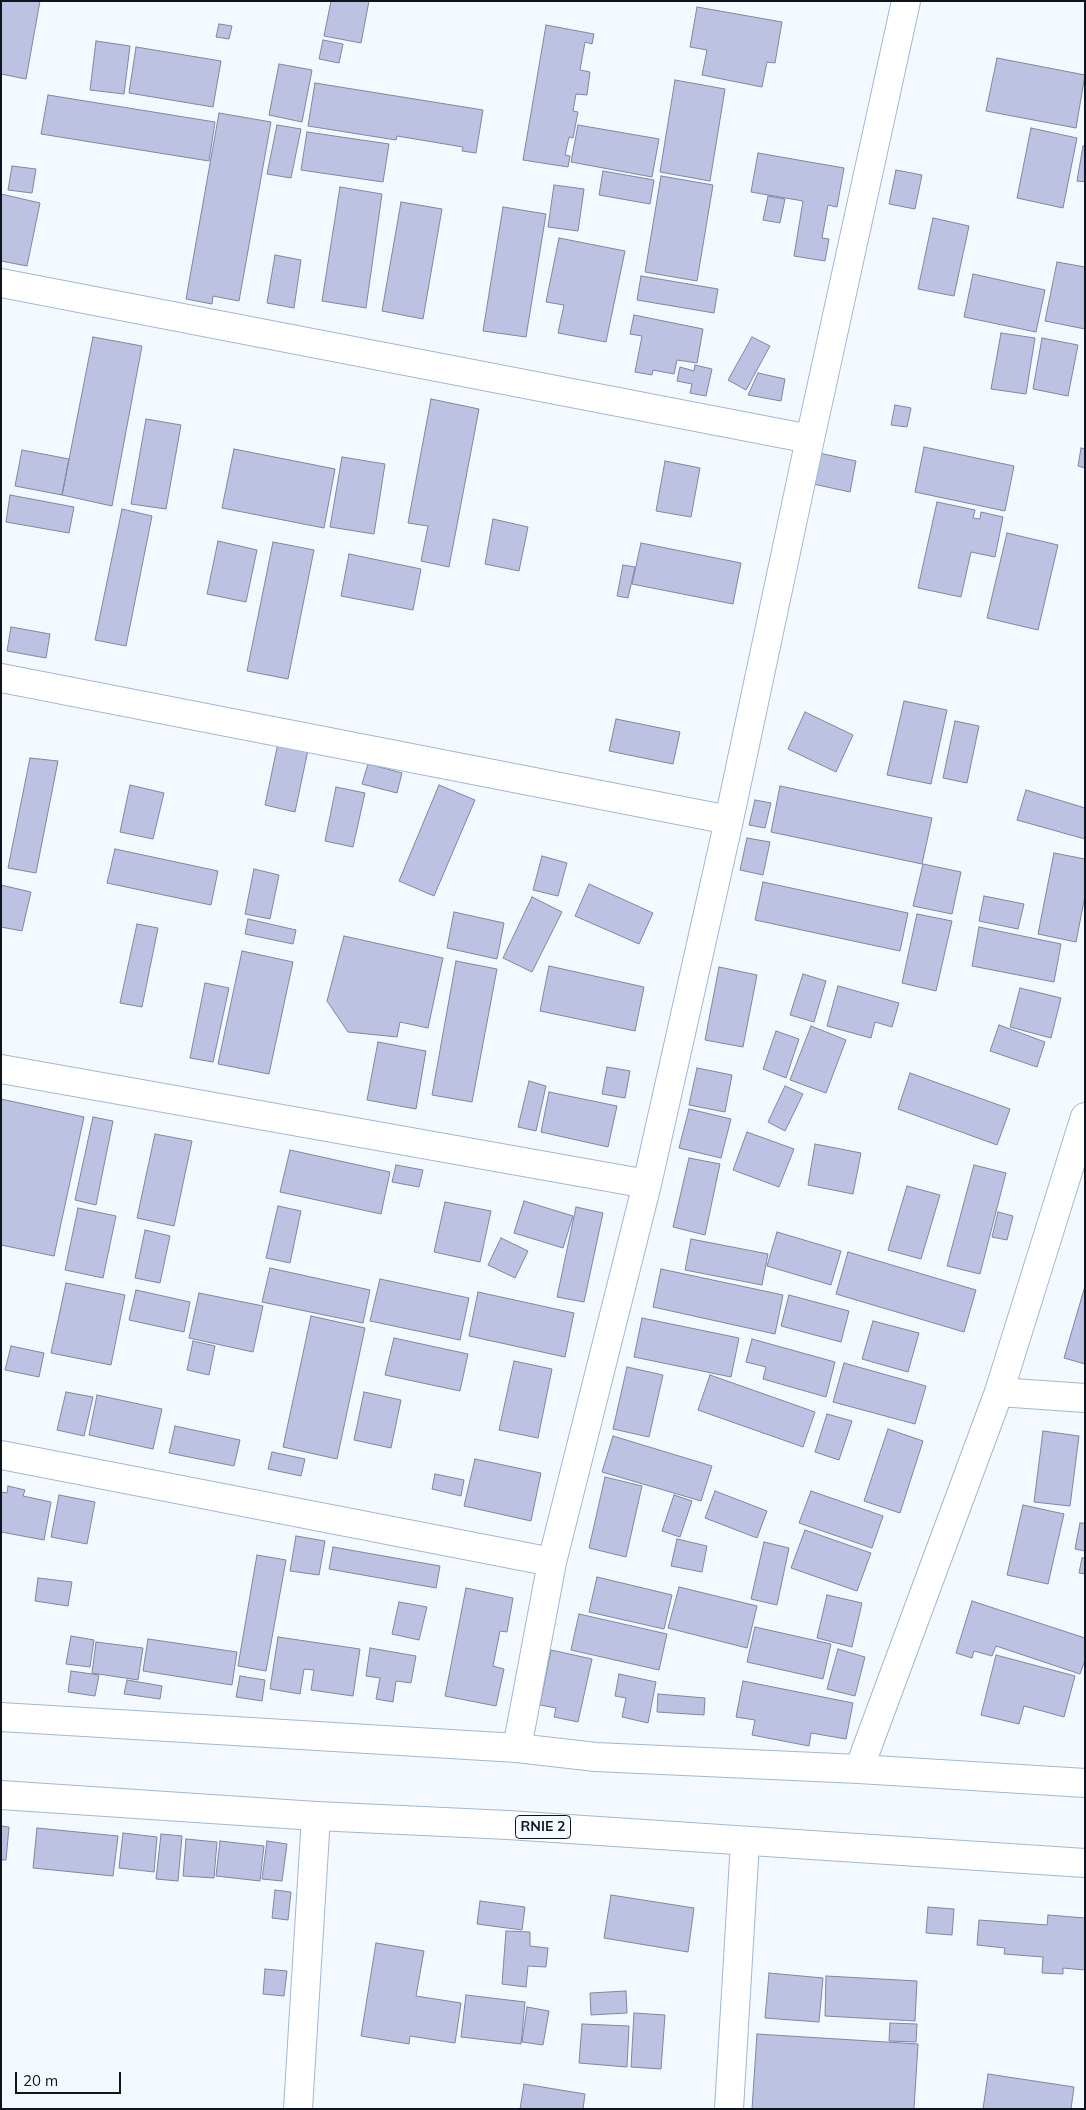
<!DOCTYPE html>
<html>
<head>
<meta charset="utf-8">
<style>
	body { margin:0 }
	#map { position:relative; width:1086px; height:2110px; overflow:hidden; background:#f4f9ff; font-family:Mulish,sans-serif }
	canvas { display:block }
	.frame { position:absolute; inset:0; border:2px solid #0d141e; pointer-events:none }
	.scale { position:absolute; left:15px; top:2072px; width:106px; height:22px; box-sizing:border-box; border:2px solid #0d141e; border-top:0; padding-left:6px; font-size:15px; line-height:18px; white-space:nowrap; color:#0d141e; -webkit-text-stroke:4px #f4f9ff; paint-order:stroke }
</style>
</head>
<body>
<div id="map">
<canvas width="1086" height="2110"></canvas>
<div class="frame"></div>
<div class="scale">20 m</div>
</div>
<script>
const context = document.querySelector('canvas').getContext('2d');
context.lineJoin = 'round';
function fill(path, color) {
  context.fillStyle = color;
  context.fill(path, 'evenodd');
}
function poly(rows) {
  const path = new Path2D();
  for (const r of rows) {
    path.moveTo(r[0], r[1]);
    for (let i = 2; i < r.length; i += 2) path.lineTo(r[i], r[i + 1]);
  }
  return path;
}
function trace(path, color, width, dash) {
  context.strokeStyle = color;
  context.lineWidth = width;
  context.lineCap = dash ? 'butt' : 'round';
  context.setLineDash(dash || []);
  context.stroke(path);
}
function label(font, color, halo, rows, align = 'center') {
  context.font = font + ' Mulish,sans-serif';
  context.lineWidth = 4;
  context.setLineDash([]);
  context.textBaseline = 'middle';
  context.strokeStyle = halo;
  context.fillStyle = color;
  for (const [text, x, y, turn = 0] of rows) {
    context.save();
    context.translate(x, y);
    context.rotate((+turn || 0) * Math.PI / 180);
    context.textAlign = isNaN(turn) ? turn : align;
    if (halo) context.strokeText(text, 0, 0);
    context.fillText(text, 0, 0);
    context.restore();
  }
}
const building = poly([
	[1,1,40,1,26,79,1,74,1,1],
	[331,1,369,1,361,43,324,36,331,1],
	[697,7,782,22,775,63,767,62,762,87,702,75,707,50,690,47,697,7],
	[219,24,232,26,229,39,216,37,219,24],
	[546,25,594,34,592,44,585,42,580,70,590,72,587,95,576,94,573,111,578,112,573,138,569,137,565,155,570,156,568,167,523,160,546,25],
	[323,40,343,44,339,63,319,59,323,40],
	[96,41,130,46,124,94,90,90,96,41],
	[136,47,221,61,213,107,129,93,136,47],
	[997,58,1085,75,1076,128,986,111,997,58],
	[279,64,312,70,302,122,269,115,279,64],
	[675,80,725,89,710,181,660,172,675,80],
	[315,83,483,110,476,153,462,151,463,147,397,136,396,140,308,126,315,83],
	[48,95,215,122,209,161,41,134,48,95],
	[219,113,271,122,239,301,213,296,212,304,186,299,219,113],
	[277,125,301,129,291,178,267,174,277,125],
	[578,125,659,139,652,177,571,162,578,125],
	[1031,128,1077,138,1063,208,1017,198,1031,128],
	[307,132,389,144,383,182,301,170,307,132],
	[1083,146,1085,146,1085,182,1077,181,1083,146],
	[758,153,844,168,837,207,828,205,822,238,829,239,825,261,794,256,803,201,751,192,758,153],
	[12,166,36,169,32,193,8,190,12,166],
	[896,170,922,175,915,209,889,204,896,170],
	[603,171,654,180,650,204,599,195,603,171],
	[661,176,713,185,697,281,645,272,661,176],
	[554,185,584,189,578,231,548,227,554,185],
	[340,187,382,194,366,308,322,301,340,187],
	[1,194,40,203,27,266,1,261,1,194],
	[768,196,785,199,780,223,763,220,768,196],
	[401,202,442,209,423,319,382,311,401,202],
	[503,207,546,214,526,337,483,331,503,207],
	[933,218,969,226,954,296,918,289,933,218],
	[559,238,625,251,606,342,558,333,564,305,546,302,559,238],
	[275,255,301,260,294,308,267,303,275,255],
	[1057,262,1085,267,1085,329,1045,321,1057,262],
	[973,274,1045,290,1036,332,964,317,973,274],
	[641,276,718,289,714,313,637,300,641,276],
	[634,315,703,329,697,363,677,360,674,374,653,370,652,375,635,372,642,336,630,334,634,315],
	[1001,333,1035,338,1026,394,991,389,1001,333],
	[93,337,142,346,112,506,62,495,93,337],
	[752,337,770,346,746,390,728,380,752,337],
	[1042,338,1078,345,1068,396,1033,389,1042,338],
	[695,365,712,369,706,396,690,393,692,384,677,381,680,367,694,371,695,365],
	[758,373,785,379,781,401,748,395,758,373],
	[431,399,479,409,449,567,421,561,428,526,408,523,431,399],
	[895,405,911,408,907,427,891,425,895,405],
	[146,419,181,425,166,509,131,504,146,419],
	[924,447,1014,466,1005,511,915,492,924,447],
	[1081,448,1085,449,1085,468,1078,466,1081,448],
	[234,449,335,469,324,528,222,508,234,449],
	[22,450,69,459,62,495,15,486,22,450],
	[819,453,856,461,850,492,813,484,819,453],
	[342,457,385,464,374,534,330,527,342,457],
	[665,461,700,468,691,517,656,511,665,461],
	[10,495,74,507,69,533,6,522,10,495],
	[937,502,975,510,973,518,980,519,981,512,1003,517,995,557,971,552,961,597,918,588,937,502],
	[122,509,152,516,126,646,95,640,122,509],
	[493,519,528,527,519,571,485,564,493,519],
	[1007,533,1058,545,1038,630,987,618,1007,533],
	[218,541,257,550,246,602,207,594,218,541],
	[273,542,314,550,288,679,247,671,273,542],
	[641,543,741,563,733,604,632,584,641,543],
	[349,554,421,569,413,610,341,596,349,554],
	[623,565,635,567,628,598,617,596,623,565],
	[11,627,50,634,46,658,7,651,11,627],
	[904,701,947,710,931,784,887,775,904,701],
	[805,712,853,735,836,772,788,749,805,712],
	[616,719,680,732,673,764,609,751,616,719],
	[955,721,979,726,967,783,943,778,955,721],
	[278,743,308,750,295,812,265,805,278,743],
	[30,758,58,761,36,873,8,868,30,758],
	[368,764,402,773,397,793,362,784,368,764],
	[130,785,164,793,153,839,120,832,130,785],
	[439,785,475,800,434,896,399,881,439,785],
	[780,786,932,818,922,864,771,832,780,786],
	[336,787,365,793,353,847,325,841,336,787],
	[1026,790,1085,808,1085,839,1017,820,1026,790],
	[755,800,771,803,765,828,749,825,755,800],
	[747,838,770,842,763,875,740,870,747,838],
	[115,849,218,871,211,905,107,883,115,849],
	[1054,853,1085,859,1085,896,1076,942,1038,934,1054,853],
	[542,856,567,863,558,896,533,890,542,856],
	[923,864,961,872,952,914,913,906,923,864],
	[254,869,279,875,270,919,245,914,254,869],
	[763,882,908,913,900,951,755,920,763,882],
	[589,884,653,913,639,944,575,916,589,884],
	[1,885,31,892,22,931,1,927,1,885],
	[984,896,1024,904,1018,929,979,921,984,896],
	[532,897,562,912,532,972,503,958,532,897],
	[454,912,504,923,497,959,447,948,454,912],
	[917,914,952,921,936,991,902,983,917,914],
	[248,919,296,930,293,944,245,934,248,919],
	[137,924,158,928,142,1007,120,1003,137,924],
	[979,927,1061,944,1054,982,972,966,979,927],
	[344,936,443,958,428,1028,400,1022,397,1037,348,1032,327,1001,344,936],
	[242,951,293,962,269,1074,218,1064,242,951],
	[456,961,497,969,472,1102,432,1095,456,961],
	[549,966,644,987,635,1031,540,1011,549,966],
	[719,967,757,975,743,1047,705,1040,719,967],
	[803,974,826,981,814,1022,790,1015,803,974],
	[205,983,229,988,213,1062,190,1058,205,983],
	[838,986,899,1003,892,1027,875,1022,871,1038,827,1026,838,986],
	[1020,988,1061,998,1051,1038,1010,1027,1020,988],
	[999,1025,1045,1042,1037,1067,990,1051,999,1025],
	[811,1026,846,1040,826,1093,790,1080,811,1026],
	[776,1031,799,1039,786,1078,763,1069,776,1031],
	[378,1042,426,1051,416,1109,367,1100,378,1042],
	[607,1067,630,1071,625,1098,602,1094,607,1067],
	[697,1068,732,1075,725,1112,689,1105,697,1068],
	[910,1073,1010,1109,997,1145,898,1109,910,1073],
	[529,1081,546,1086,536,1131,518,1127,529,1081],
	[785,1086,803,1094,785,1131,768,1122,785,1086],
	[549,1092,617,1106,608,1147,541,1132,549,1092],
	[1,1099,84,1117,54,1256,1,1245,1,1099],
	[689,1109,731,1119,721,1158,679,1148,689,1109],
	[93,1117,113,1121,96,1205,75,1200,93,1117],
	[747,1132,794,1149,779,1187,733,1170,747,1132],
	[155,1134,192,1141,174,1226,137,1218,155,1134],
	[815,1144,861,1153,853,1194,808,1185,815,1144],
	[290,1150,390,1172,381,1214,280,1192,290,1150],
	[689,1158,720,1164,705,1235,673,1227,689,1158],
	[396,1165,423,1170,419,1187,392,1182,396,1165],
	[974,1165,1006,1173,980,1274,947,1266,974,1165],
	[907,1186,940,1195,921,1259,888,1250,907,1186],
	[524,1201,573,1216,563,1248,514,1233,524,1201],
	[445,1202,491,1211,480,1262,434,1252,445,1202],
	[278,1206,301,1211,290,1263,266,1258,278,1206],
	[576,1207,603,1213,584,1302,557,1297,576,1207],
	[78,1208,116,1216,103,1278,65,1270,78,1208],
	[998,1212,1013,1216,1007,1240,992,1237,998,1212],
	[145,1230,170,1236,160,1283,135,1278,145,1230],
	[777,1232,841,1251,831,1285,767,1266,777,1232],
	[501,1238,528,1251,515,1278,488,1265,501,1238],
	[691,1239,768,1254,762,1285,685,1270,691,1239],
	[848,1252,976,1290,964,1332,836,1294,848,1252],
	[270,1268,370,1290,363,1323,262,1302,270,1268],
	[661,1269,783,1295,775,1334,653,1307,661,1269],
	[380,1279,469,1298,460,1340,370,1321,380,1279],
	[66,1283,125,1295,111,1365,51,1353,66,1283],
	[1085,1286,1085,1364,1064,1358,1085,1286],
	[136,1290,190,1302,184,1332,129,1320,136,1290],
	[478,1292,574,1313,565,1357,469,1336,478,1292],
	[199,1293,263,1306,253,1352,189,1338,199,1293],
	[789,1295,849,1311,841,1342,781,1326,789,1295],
	[311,1316,365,1328,337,1459,283,1447,311,1316],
	[642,1318,739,1338,731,1377,634,1357,642,1318],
	[873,1321,919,1333,908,1372,862,1359,873,1321],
	[394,1338,468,1354,460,1391,385,1375,394,1338],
	[752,1339,835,1362,826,1397,763,1379,766,1367,746,1362,752,1339],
	[193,1341,215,1346,209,1375,187,1370,193,1341],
	[11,1346,44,1353,39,1377,5,1370,11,1346],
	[514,1361,552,1369,538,1438,499,1430,514,1361],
	[844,1363,926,1386,915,1424,833,1402,844,1363],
	[627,1367,663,1375,649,1437,613,1429,627,1367],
	[710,1375,815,1412,803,1447,698,1410,710,1375],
	[66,1392,93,1397,84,1436,57,1430,66,1392],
	[364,1392,401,1400,391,1448,354,1440,364,1392],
	[97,1395,162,1409,153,1449,89,1435,97,1395],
	[827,1414,852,1421,839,1460,815,1452,827,1414],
	[175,1426,240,1440,234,1466,169,1453,175,1426],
	[888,1429,923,1441,900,1513,864,1501,888,1429],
	[1043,1431,1079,1436,1070,1506,1034,1502,1043,1431],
	[613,1436,712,1466,701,1501,602,1472,613,1436],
	[272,1452,305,1459,301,1476,268,1469,272,1452],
	[475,1459,541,1473,531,1521,464,1506,475,1459],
	[435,1474,464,1480,461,1496,432,1489,435,1474],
	[605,1477,642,1486,626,1557,589,1548,605,1477],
	[8,1486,25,1490,23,1496,51,1502,44,1540,1,1532,1,1492,7,1493,8,1486],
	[715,1491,767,1511,757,1538,705,1518,715,1491],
	[811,1491,883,1516,872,1548,799,1523,811,1491],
	[59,1495,95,1502,87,1544,51,1537,59,1495],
	[674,1495,692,1501,680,1537,662,1531,674,1495],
	[1023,1505,1064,1514,1048,1584,1007,1575,1023,1505],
	[1080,1523,1085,1523,1085,1551,1075,1549,1080,1523],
	[805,1530,871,1553,857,1591,791,1568,805,1530],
	[296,1536,325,1541,319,1575,290,1571,296,1536],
	[677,1539,707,1546,702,1572,671,1566,677,1539],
	[764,1542,789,1548,777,1605,751,1599,764,1542],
	[333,1547,440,1566,436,1588,329,1569,333,1547],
	[257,1555,286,1560,266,1671,238,1666,257,1555],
	[1082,1558,1085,1558,1085,1574,1079,1573,1082,1558],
	[597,1577,672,1595,664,1629,589,1612,597,1577],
	[38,1578,72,1582,68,1606,35,1601,38,1578],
	[679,1587,757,1606,747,1648,668,1628,679,1587],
	[466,1588,513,1598,507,1632,500,1631,493,1666,504,1669,496,1706,445,1696,466,1588],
	[827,1595,862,1603,852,1647,817,1638,827,1595],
	[972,1601,1085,1638,1085,1660,1080,1674,996,1646,992,1656,974,1651,972,1658,956,1653,972,1601],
	[399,1602,427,1607,419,1640,392,1634,399,1602],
	[579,1614,667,1634,659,1670,571,1650,579,1614],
	[755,1627,831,1644,823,1679,747,1662,755,1627],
	[71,1636,94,1640,90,1667,66,1664,71,1636],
	[278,1637,360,1649,353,1696,311,1690,314,1670,304,1669,300,1694,270,1689,278,1637],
	[148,1639,237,1652,232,1685,143,1671,148,1639],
	[96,1642,143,1648,138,1680,92,1673,96,1642],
	[370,1648,416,1656,411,1683,396,1681,393,1702,376,1699,380,1678,366,1676,370,1648],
	[838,1649,865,1657,855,1696,827,1689,838,1649],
	[551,1650,592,1659,578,1722,554,1717,556,1708,540,1705,551,1650],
	[996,1655,1075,1676,1064,1717,1024,1706,1019,1724,981,1715,996,1655],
	[71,1671,99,1675,95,1696,68,1692,71,1671],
	[619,1674,656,1682,648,1723,622,1717,626,1698,615,1696,619,1674],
	[240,1676,265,1680,262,1701,236,1697,240,1676],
	[127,1680,162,1686,160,1699,124,1694,127,1680],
	[743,1681,853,1703,846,1739,811,1733,809,1746,752,1735,755,1720,736,1717,743,1681],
	[658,1694,705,1698,704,1715,657,1712,658,1694],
	[1,1826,9,1827,6,1860,1,1860,1,1826],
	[37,1828,118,1836,113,1876,33,1868,37,1828],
	[123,1833,157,1837,154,1872,119,1868,123,1833],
	[161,1834,182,1836,178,1881,156,1879,161,1834],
	[186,1839,217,1842,214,1878,183,1876,186,1839],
	[220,1841,264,1846,260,1881,216,1876,220,1841],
	[267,1841,287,1844,282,1881,262,1879,267,1841],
	[275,1890,291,1892,288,1920,272,1918,275,1890],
	[611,1895,694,1908,688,1952,604,1938,611,1895],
	[480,1901,525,1907,522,1930,477,1924,480,1901],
	[928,1907,954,1909,952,1935,926,1933,928,1907],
	[1048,1915,1085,1918,1085,1970,1063,1968,1063,1974,1042,1973,1043,1957,1004,1954,1005,1948,977,1945,979,1920,1047,1925,1048,1915],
	[506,1931,530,1932,530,1946,548,1948,546,1967,528,1966,526,1987,502,1984,506,1931],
	[376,1943,424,1951,416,1996,461,2003,455,2043,410,2036,409,2044,361,2036,376,1943],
	[265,1969,287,1971,284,1996,263,1994,265,1969],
	[769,1973,823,1978,819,2022,765,2018,769,1973],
	[826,1976,917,1981,915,2021,825,2016,826,1976],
	[626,1991,627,2013,591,2015,590,1993,626,1991],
	[466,1995,525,2002,521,2044,461,2037,466,1995],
	[527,2007,549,2011,543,2045,522,2042,527,2007],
	[634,2013,665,2015,661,2069,631,2067,634,2013],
	[890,2023,917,2024,916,2042,889,2041,890,2023],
	[582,2024,629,2026,627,2067,579,2063,582,2024],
	[757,2034,918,2044,914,2109,752,2109,757,2034],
	[988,2074,1074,2087,1071,2109,983,2109,988,2074],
	[524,2084,585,2094,583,2109,520,2109,524,2084]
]);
fill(building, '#bdc2e2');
trace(building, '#8085a3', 1);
const minor = poly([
	[1,283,810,439],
	[1,678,729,820],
	[1,1069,647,1184],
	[999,1392,1085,1398],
	[1,1455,552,1562],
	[517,1748,552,1562,647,1184,729,820,810,439,906,1],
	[859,1769,999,1392,1085,1117],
	[298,2109,316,1816],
	[729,2109,745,1842]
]);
const primary = poly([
	[1,1717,517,1748,596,1757,859,1769,1085,1783],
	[1,1795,316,1816,508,1825,1085,1863]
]);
trace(minor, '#a1b8d2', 30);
trace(primary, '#a1b8d2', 30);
trace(minor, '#fff', 28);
trace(primary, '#fff', 28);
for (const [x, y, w] of [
	[543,1827,55]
]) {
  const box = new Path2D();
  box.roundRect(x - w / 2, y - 11.5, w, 23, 4);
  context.fillStyle = '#f4f9ff';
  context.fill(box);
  trace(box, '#0d141e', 1);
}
label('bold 14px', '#0d141e', null, [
	["RNIE 2",543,1827]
]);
</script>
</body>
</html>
